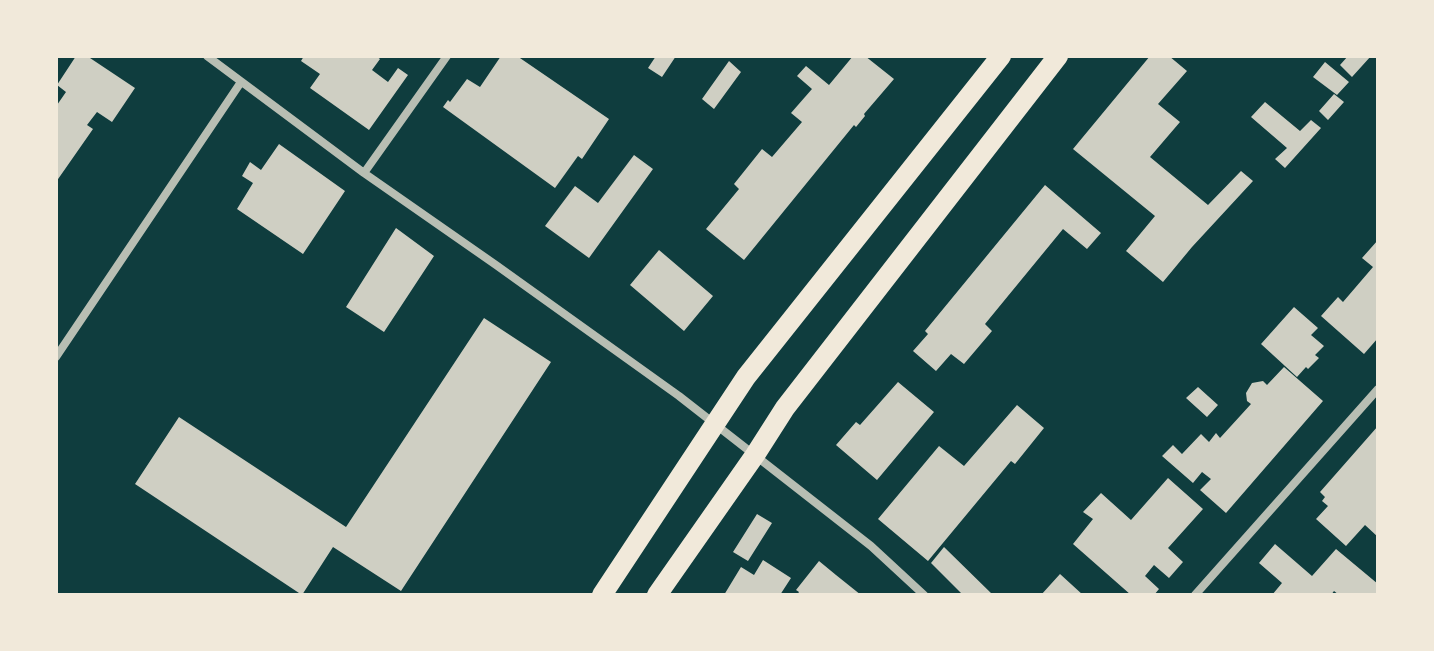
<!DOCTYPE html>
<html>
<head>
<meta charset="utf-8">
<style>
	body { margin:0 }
	#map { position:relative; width:1434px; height:651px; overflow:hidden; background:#0f3d3e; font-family:Manrope,sans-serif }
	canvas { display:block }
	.frame { position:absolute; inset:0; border:58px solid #f1e9da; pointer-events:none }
</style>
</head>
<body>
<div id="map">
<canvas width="1434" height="651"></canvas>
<div class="frame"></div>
</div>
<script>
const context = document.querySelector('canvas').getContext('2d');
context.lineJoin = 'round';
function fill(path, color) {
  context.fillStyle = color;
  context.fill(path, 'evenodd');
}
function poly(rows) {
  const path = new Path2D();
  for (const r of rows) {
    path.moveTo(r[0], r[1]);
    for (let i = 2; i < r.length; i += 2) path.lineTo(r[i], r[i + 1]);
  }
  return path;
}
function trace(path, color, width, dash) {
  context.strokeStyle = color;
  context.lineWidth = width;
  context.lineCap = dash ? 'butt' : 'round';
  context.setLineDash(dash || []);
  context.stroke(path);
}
fill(poly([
	[76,56,87,56,135,88,112,122,97,112,87,125,93,129,56,182,56,104,57,105,66,92,57,85],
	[304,56,376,56,380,59,372,70,388,82,398,68,408,75,369,130,310,88,320,74,301,61],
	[501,56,517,56,609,119,582,159,578,156,555,188,443,107,448,100,450,102,467,79,480,87],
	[656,56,676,56,662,77,648,68],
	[853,56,865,56,894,79,864,114,865,116,856,127,854,125,744,260,706,229,739,189,734,184,762,149,772,157,802,122,791,113,812,89,797,76,806,66,829,85],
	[1150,56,1169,56,1187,71,1158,104,1180,122,1150,157,1208,205,1241,171,1253,181,1192,247,1163,282,1126,251,1155,216,1073,149],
	[1348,56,1371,56,1352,77,1340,65],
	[729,61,741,72,714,109,702,99],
	[1325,62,1349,82,1337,95,1313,77],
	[1334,94,1344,102,1328,120,1319,111],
	[1265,102,1300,131,1311,120,1321,128,1285,168,1275,159,1287,148,1251,117],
	[279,144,345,191,303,254,237,209,253,183,242,176,250,162,261,170],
	[634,155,653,169,589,258,545,226,575,186,598,203],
	[1045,185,1101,233,1087,249,1063,229,985,324,992,331,964,364,951,354,936,371,913,351,928,334,925,331],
	[396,228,434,256,384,332,346,307],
	[1378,240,1378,338,1364,354,1321,316,1338,297,1343,302,1373,267,1362,258],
	[659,250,713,296,684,331,630,285],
	[1294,307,1318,328,1311,335,1324,346,1315,355,1319,358,1308,369,1306,367,1297,377,1261,344],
	[484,318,551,362,401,591,333,547,302,595,135,484,179,417,346,527],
	[1284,367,1323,401,1226,513,1200,490,1211,479,1202,472,1193,483,1162,456,1173,445,1182,454,1201,434,1209,442,1216,433,1220,438,1251,404,1247,401,1246,393,1252,383,1263,381,1267,385],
	[898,382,934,412,877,480,836,445,856,422,860,425],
	[1198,387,1218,405,1207,417,1186,398],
	[1017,405,1044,428,1015,464,1011,461,928,561,878,519,939,446,964,466],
	[1378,426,1378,537,1365,525,1346,546,1316,519,1328,506,1322,501,1325,497,1320,492],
	[1168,478,1203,509,1168,548,1183,562,1169,578,1154,565,1145,576,1159,589,1154,595,1131,595,1073,544,1093,519,1083,512,1101,493,1131,520],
	[757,514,772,523,748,561,733,552],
	[1275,544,1312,576,1336,549,1378,584,1378,595,1339,595,1334,591,1331,595,1272,595,1282,583,1259,563],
	[944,547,993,595,963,595,931,563],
	[763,560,791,578,780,595,724,595,741,567,754,575],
	[819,561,836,575,861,595,797,595,799,592,796,590],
	[1060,574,1083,595,1041,595]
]), '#cfcfc3');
trace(poly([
	[207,56,364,173,496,265,679,396,871,546,924,595],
	[364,173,447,56],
	[56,357,241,82],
	[1195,595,1378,389]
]), '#b8beb3', 8);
trace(poly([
	[602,595,746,377,1001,56],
	[657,595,755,455,785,408,1058,56]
]), '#f1e9da', 20);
</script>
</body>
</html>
